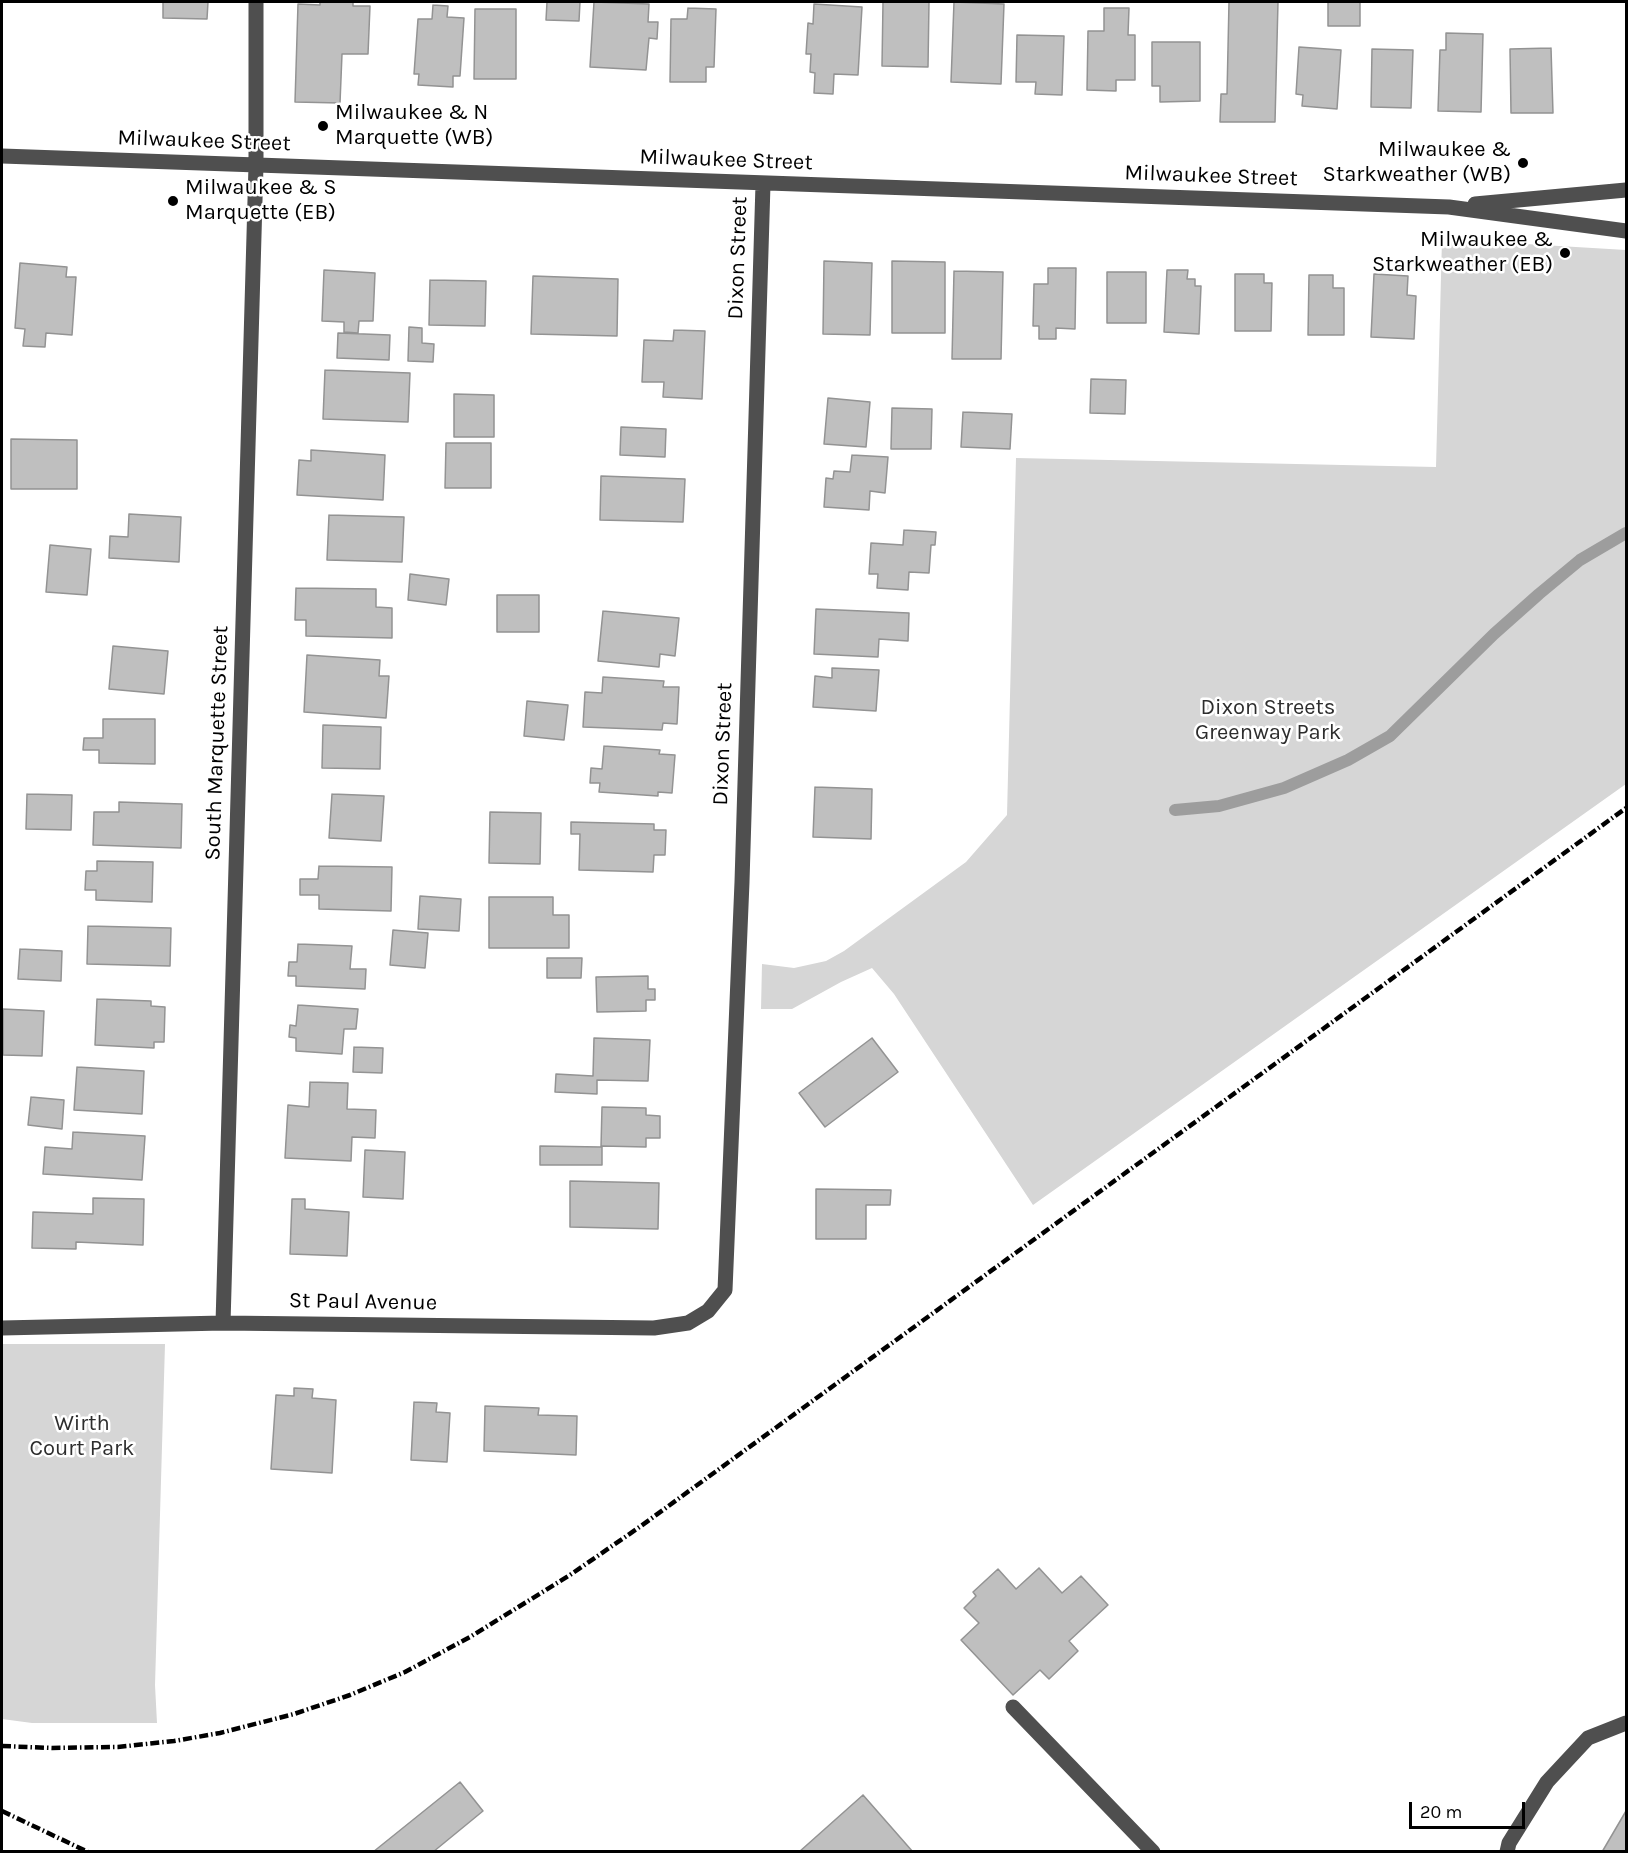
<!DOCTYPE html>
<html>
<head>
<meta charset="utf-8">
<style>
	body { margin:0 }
	#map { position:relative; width:1628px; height:1853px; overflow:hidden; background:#fff; font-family:Karla,sans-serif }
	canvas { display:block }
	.frame { position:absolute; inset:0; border:3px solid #000; pointer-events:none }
	.scale { position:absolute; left:1409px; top:1802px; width:116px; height:27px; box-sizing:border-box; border:3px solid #000; border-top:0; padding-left:8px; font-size:18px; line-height:21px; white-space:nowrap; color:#000; -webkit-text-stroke:4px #fff; paint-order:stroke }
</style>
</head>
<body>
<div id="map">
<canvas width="1628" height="1853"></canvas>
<div class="frame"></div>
<div class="scale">20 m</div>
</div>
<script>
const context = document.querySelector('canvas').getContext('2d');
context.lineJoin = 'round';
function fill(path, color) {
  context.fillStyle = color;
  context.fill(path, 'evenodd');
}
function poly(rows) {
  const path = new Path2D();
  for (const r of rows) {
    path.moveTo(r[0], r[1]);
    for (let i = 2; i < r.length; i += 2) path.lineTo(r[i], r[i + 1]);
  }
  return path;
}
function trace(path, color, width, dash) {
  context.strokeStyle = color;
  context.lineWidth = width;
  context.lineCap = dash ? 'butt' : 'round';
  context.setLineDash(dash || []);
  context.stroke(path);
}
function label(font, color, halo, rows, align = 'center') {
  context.font = font + ' Karla,sans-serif';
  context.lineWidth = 5;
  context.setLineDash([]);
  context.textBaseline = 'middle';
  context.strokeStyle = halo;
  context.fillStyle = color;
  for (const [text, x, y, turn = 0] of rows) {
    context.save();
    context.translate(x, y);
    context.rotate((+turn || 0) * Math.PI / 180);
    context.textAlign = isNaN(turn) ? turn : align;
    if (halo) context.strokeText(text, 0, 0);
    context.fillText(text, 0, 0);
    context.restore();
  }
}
fill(poly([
	[1442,239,1626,250,1626,784,1033,1205,894,994,872,968,841,982,792,1009,761,1009,762,964,794,968,826,961,844,951,966,862,1007,815,1016,458,1436,467],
	[2,1344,165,1344,155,1685,157,1723,32,1723,2,1719]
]), '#d6d6d6');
trace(poly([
	[1175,810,1219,806,1284,788,1348,760,1390,736,1494,634,1539,594,1580,560,1626,533]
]), '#9d9d9d', 12);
const building = poly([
	[163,2,208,2,207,19,163,18,163,2],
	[320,2,353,2,353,6,370,6,368,54,342,54,340,103,295,102,298,4,320,5,320,2],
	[547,2,580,2,579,21,546,20,547,2],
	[594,2,649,4,648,22,658,22,657,39,649,38,646,70,590,67,594,2],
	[883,2,929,2,928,67,882,66,883,2],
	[954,2,1004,4,1001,84,951,82,954,2],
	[1229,2,1278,2,1275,122,1220,122,1221,94,1227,94,1229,2],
	[1328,2,1360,2,1360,26,1328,26,1328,2],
	[814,4,862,7,858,75,834,74,833,94,814,93,815,73,810,72,811,54,806,54,808,23,813,24,814,4],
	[433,5,448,6,447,17,464,18,460,76,453,76,453,87,418,85,419,74,414,74,418,19,432,19,433,5],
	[688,8,716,9,714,67,706,67,706,82,670,82,671,19,687,19,688,8],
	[1104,8,1129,8,1128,35,1135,35,1135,80,1116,80,1116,91,1087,90,1088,31,1104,31,1104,8],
	[475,9,516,9,516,79,474,79,475,9],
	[1446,33,1483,34,1481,112,1438,111,1440,50,1446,50,1446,33],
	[1017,35,1064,36,1062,95,1035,94,1036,82,1016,82,1017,35],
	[1152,42,1200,42,1200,101,1160,102,1160,86,1152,86,1152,42],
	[1299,47,1341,50,1337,109,1302,106,1303,95,1296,94,1299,47],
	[1551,48,1553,113,1511,113,1510,49,1551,48],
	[1372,49,1413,50,1411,108,1371,107,1372,49],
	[824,261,872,263,870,335,823,334,824,261],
	[892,261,945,262,945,333,892,333,892,261],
	[20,263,67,267,66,277,76,277,72,335,46,333,45,347,23,346,25,329,15,328,20,263],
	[1048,268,1076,268,1075,329,1056,328,1056,339,1039,339,1039,326,1033,326,1034,284,1048,284,1048,268],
	[324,270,375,273,373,321,359,321,358,333,344,332,344,322,322,321,324,270],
	[1167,270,1188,270,1187,279,1195,279,1195,286,1201,286,1199,334,1164,332,1167,270],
	[954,271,1003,272,1001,359,952,359,954,271],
	[1107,272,1146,272,1146,323,1107,323,1107,272],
	[1235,274,1264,274,1264,283,1272,283,1271,331,1235,331,1235,274],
	[1374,274,1408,276,1407,295,1416,296,1414,339,1371,337,1374,274],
	[1309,275,1333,275,1333,288,1344,288,1344,335,1308,335,1309,275],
	[533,276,618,279,617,336,531,334,533,276],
	[430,280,486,281,485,326,429,325,430,280],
	[409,327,422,328,422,343,434,344,433,362,408,361,409,327],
	[674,330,705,331,702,399,663,397,664,382,642,382,644,340,673,341,674,330],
	[338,333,390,335,389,360,337,358,338,333],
	[325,370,410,373,408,422,323,419,325,370],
	[1091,379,1126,380,1125,414,1090,413,1091,379],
	[454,394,494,395,494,437,454,437,454,394],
	[828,398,870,402,866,447,824,444,828,398],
	[892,408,932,409,931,449,891,449,892,408],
	[963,412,1012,414,1010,449,961,447,963,412],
	[621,427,666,429,665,457,620,455,621,427],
	[11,439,77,440,77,489,11,489,11,439],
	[446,443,491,443,491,488,445,488,446,443],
	[311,450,385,455,383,500,297,495,299,460,311,461,311,450],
	[852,455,888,457,885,493,870,491,869,510,824,507,826,478,833,479,834,471,850,472,852,455],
	[601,476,685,479,683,522,600,520,601,476],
	[129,514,181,517,179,562,109,558,110,536,128,537,129,514],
	[329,515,404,517,402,562,327,560,329,515],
	[904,530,936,532,935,545,931,545,929,573,909,572,908,590,877,588,878,574,869,574,871,543,903,545,904,530],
	[50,545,91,549,87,595,46,592,50,545],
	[410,574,449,579,446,605,408,600,410,574],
	[296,588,376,589,376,607,392,608,392,638,306,636,306,620,295,620,296,588],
	[497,595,539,595,539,632,497,632,497,595],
	[816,609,909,613,908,641,879,639,878,657,814,654,816,609],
	[603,611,679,618,675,656,660,654,659,667,598,661,603,611],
	[113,646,168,651,164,694,109,689,113,646],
	[307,655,380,660,379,676,389,676,386,718,304,712,307,655],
	[832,668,879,670,876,711,813,707,815,676,832,678,832,668],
	[603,677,664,681,663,687,679,687,677,724,663,723,662,730,583,727,585,692,602,693,603,677],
	[527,701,568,705,564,740,524,736,527,701],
	[103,719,155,719,155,764,99,763,99,750,83,750,84,738,103,738,103,719],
	[323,725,381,727,380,769,322,768,323,725],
	[604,746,660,750,659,754,675,755,672,793,658,792,658,796,599,792,600,783,590,783,591,768,602,769,604,746],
	[815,787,872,789,871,839,813,837,815,787],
	[27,794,72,795,71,830,26,829,27,794],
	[332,794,384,796,381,841,329,838,332,794],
	[119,802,182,804,181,848,93,845,94,812,119,812,119,802],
	[490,812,541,813,540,864,489,863,490,812],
	[571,822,654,824,654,830,666,830,665,855,654,855,653,872,579,870,580,834,571,834,571,822],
	[97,861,153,862,152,902,96,900,96,890,85,890,86,871,97,871,97,861],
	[319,866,392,867,391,911,319,909,319,895,300,895,300,879,318,879,319,866],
	[420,896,461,899,459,931,418,929,420,896],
	[489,897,553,897,553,915,569,915,569,948,489,948,489,897],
	[88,926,171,928,170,966,87,964,88,926],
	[393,930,428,933,425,968,390,965,393,930],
	[298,944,352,946,350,969,366,969,365,989,296,986,296,976,288,976,289,962,297,962,298,944],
	[20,949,62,951,61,981,18,979,20,949],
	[547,958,582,958,581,978,547,978,547,958],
	[648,976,648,989,655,989,655,1000,646,1000,646,1011,597,1012,596,977,648,976],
	[97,999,151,1001,151,1006,165,1007,164,1042,154,1042,154,1048,95,1045,97,999],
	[298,1005,358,1009,356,1029,344,1029,342,1054,296,1051,296,1038,289,1037,290,1025,296,1026,298,1005],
	[3,1009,44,1011,42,1056,3,1055,3,1009],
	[594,1038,650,1040,648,1081,597,1080,597,1094,555,1092,556,1074,593,1076,594,1038],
	[872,1038,898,1072,825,1127,799,1093,872,1038],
	[354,1047,383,1048,382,1073,353,1072,354,1047],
	[77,1067,144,1071,142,1114,74,1110,77,1067],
	[310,1082,348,1083,347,1109,376,1110,375,1138,352,1137,351,1161,285,1158,288,1105,309,1107,310,1082],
	[31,1097,64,1100,62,1129,28,1125,31,1097],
	[602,1107,646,1108,646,1115,660,1116,660,1138,646,1138,646,1147,602,1146,602,1165,540,1165,540,1146,601,1147,602,1107],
	[73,1132,145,1136,142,1180,43,1174,45,1147,72,1149,73,1132],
	[365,1150,405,1152,403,1199,363,1197,365,1150],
	[570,1181,659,1183,658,1229,570,1227,570,1181],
	[816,1189,891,1190,890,1205,866,1205,866,1239,816,1239,816,1189],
	[93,1198,144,1199,143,1245,76,1242,76,1249,32,1248,33,1212,93,1214,93,1198],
	[292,1199,305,1199,305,1209,349,1212,347,1256,290,1254,292,1199],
	[294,1388,313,1389,312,1398,336,1400,332,1473,271,1469,276,1395,294,1396,294,1388],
	[414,1402,437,1403,436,1412,450,1413,447,1462,411,1460,414,1402],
	[485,1406,539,1408,538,1415,577,1416,576,1455,484,1451,485,1406],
	[1039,1568,1062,1593,1081,1576,1108,1605,1069,1641,1078,1651,1049,1679,1040,1670,1013,1695,961,1640,979,1623,964,1608,976,1596,973,1592,998,1569,1016,1589,1039,1568],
	[460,1782,483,1811,433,1852,373,1852,460,1782],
	[863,1795,913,1852,799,1852,863,1795],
	[1626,1811,1626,1852,1602,1852,1626,1811]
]);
fill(building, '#bfbfbf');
trace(building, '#939393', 1.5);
trace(poly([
	[2,156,1449,207,1626,231],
	[1475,204,1626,190],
	[223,1323,256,165,256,2],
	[2,1328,223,1323,654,1328,688,1323,708,1311,725,1290,742,882,763,184],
	[1013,1707,1153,1852],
	[1507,1852,1509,1843,1547,1782,1588,1738,1626,1723]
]), '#4f4f4f', 15);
trace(poly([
	[2,1746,52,1748,118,1747,174,1741,220,1733,294,1714,350,1695,405,1672,470,1637,570,1575,641,1526,1626,808],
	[2,1811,88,1852]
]), '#000', 4.5, [9, 3, 1.5, 3]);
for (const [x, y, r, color] of [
	[323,126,6,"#000"],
	[1523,163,6,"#000"],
	[173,201,6,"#000"],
	[1565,253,6,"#000"]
]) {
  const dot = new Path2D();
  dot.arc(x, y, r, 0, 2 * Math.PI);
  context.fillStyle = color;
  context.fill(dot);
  trace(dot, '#fff', 2);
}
label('22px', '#000', '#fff', [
	["Milwaukee & N",335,113],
	["Marquette (WB)",335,138],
	["Milwaukee &",1511,150,"right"],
	["Starkweather (WB)",1511,175,"right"],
	["Milwaukee & S",185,188],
	["Marquette (EB)",185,213],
	["Milwaukee &",1553,240,"right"],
	["Starkweather (EB)",1553,265,"right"]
], 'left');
label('22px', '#000', '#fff', [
	["Milwaukee Street",204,141,2],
	["Milwaukee Street",726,160,2],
	["Milwaukee Street",1211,176,2],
	["Dixon Street",738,258,-88],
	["South Marquette Street",217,743,-88],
	["Dixon Street",723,744,-88],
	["St Paul Avenue",363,1302,1]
]);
label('22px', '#2d2d2d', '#fff', [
	["Dixon Streets",1268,708],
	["Greenway Park",1268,733],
	["Wirth",82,1424],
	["Court Park",82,1449]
]);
</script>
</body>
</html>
